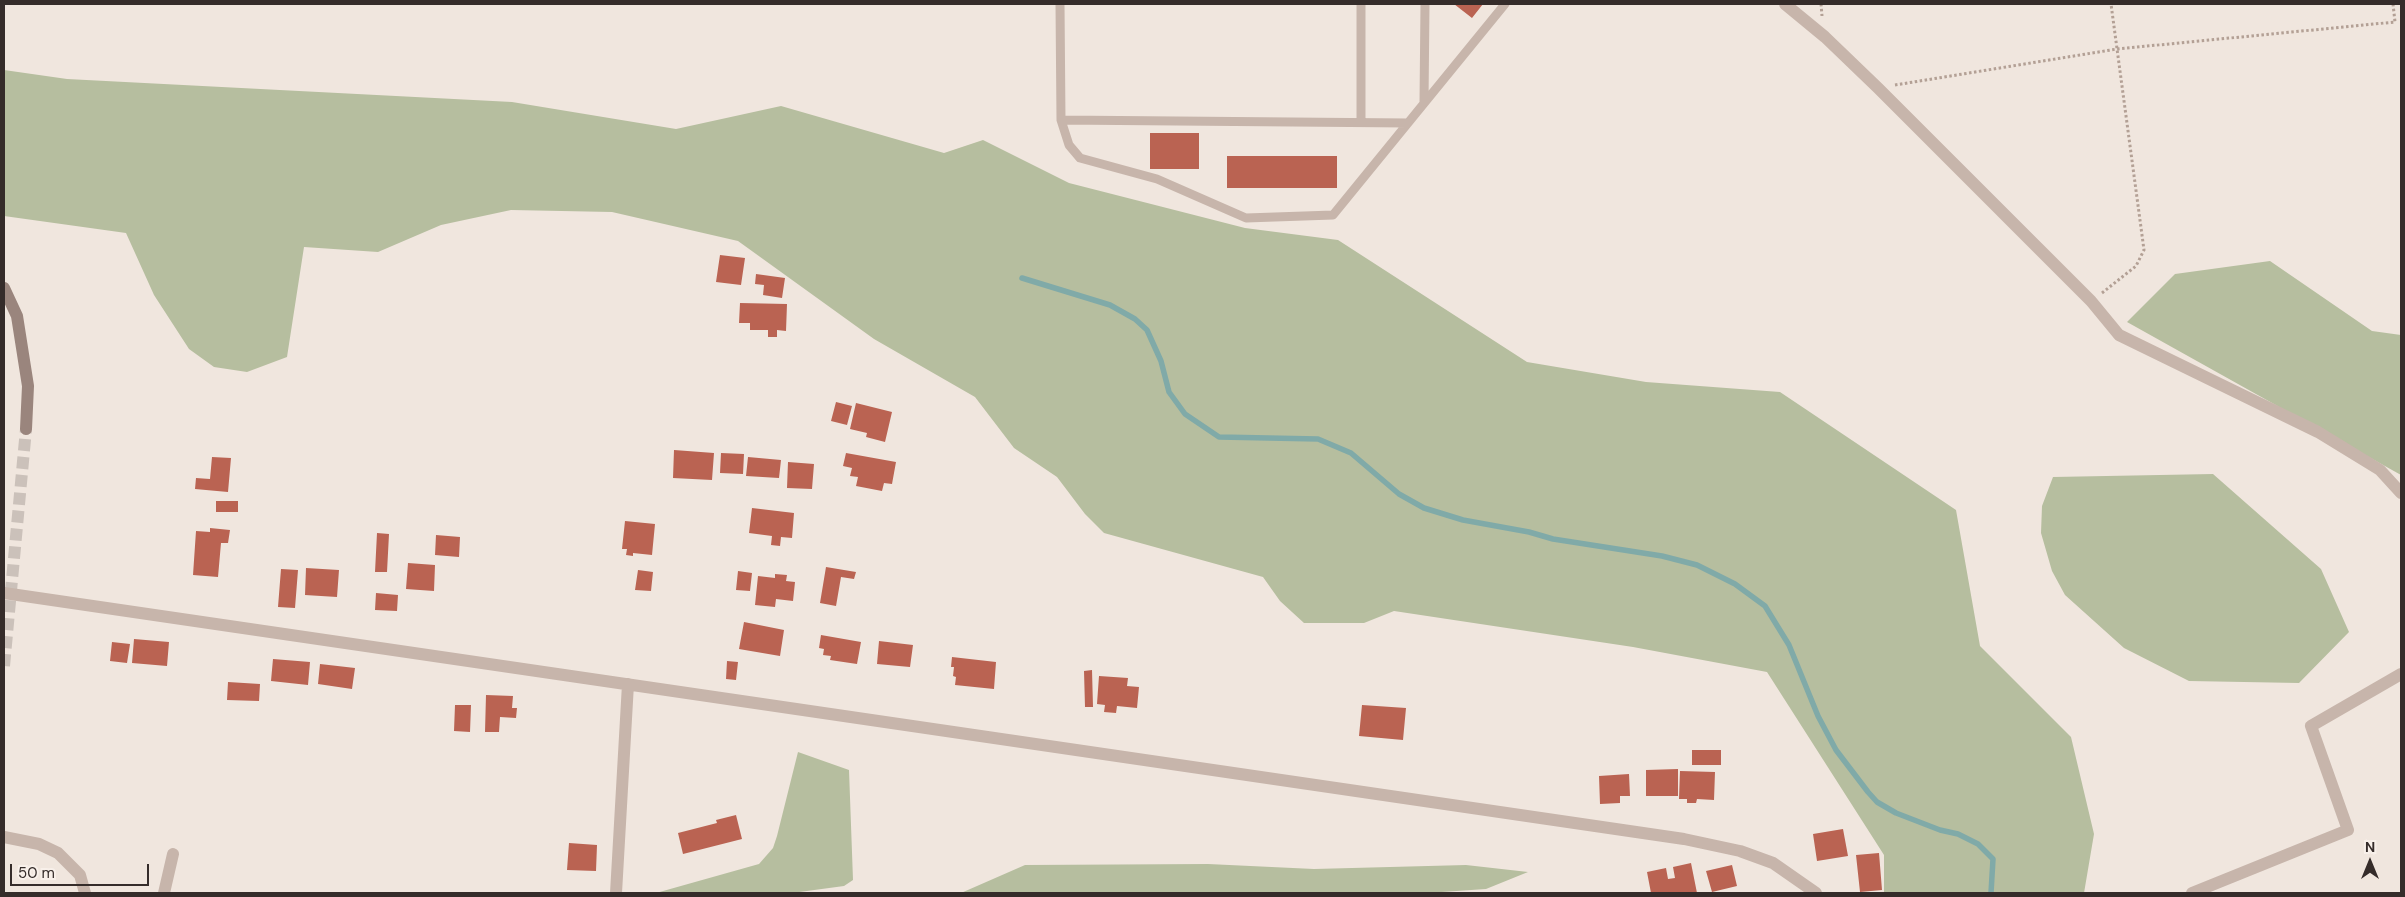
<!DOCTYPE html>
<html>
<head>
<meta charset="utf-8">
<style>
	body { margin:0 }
	#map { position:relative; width:2405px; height:897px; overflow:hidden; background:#f0e6de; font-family:"DM Sans",sans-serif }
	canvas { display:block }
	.frame { position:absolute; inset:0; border:5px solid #352c2a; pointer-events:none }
	.north { position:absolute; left:2345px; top:837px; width:50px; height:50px; -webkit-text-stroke:4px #f8f0ea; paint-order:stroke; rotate:0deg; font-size:14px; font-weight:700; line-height:20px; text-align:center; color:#352c2a }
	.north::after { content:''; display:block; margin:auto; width:18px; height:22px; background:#352c2a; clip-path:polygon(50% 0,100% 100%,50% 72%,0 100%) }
	.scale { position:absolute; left:10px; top:864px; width:139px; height:22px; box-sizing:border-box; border:2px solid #352c2a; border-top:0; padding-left:6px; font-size:15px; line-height:18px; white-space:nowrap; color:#352c2a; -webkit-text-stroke:4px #f8f0ea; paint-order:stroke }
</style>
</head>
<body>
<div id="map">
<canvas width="2405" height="897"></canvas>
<div class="frame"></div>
<div class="north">N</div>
<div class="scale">50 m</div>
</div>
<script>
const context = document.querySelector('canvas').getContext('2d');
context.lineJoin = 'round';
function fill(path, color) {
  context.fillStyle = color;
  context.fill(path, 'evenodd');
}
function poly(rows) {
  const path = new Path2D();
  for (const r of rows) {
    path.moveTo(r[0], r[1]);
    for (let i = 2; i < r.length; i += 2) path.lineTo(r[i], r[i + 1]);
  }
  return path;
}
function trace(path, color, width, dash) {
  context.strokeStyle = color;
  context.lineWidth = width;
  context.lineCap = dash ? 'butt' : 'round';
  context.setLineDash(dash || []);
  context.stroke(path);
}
fill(poly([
	[4,70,67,79,512,102,676,129,781,106,944,153,983,140,1069,183,1245,228,1338,240,1527,362,1646,382,1780,392,1956,510,1980,646,2071,737,2094,834,2084,893,1884,893,1884,855,1767,672,1633,647,1394,611,1364,623,1304,623,1280,601,1263,577,1104,533,1085,514,1057,477,1014,448,975,397,874,339,738,241,612,212,511,210,441,225,378,252,304,247,287,357,247,372,214,367,189,349,154,295,126,233,4,216],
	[2270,261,2372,331,2401,335,2401,475,2127,322,2175,274],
	[2213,474,2321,569,2349,632,2299,683,2189,681,2124,648,2065,595,2052,571,2041,533,2042,506,2053,477],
	[798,752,849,770,853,880,844,886,792,893,656,893,759,864,773,848,777,836],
	[1208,864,1314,869,1466,865,1528,872,1486,889,1427,893,961,893,1025,865]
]), '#b6be9f');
trace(poly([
	[1022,278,1110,305,1135,319,1147,330,1161,361,1169,392,1185,414,1219,437,1318,439,1351,453,1399,494,1424,508,1463,520,1529,532,1553,539,1662,556,1697,565,1735,584,1765,606,1789,645,1818,716,1836,750,1868,792,1877,802,1896,813,1940,830,1958,834,1978,844,1993,859,1991,893]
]), '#80aaa8', 5.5);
fill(poly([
	[1454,4,1483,4,1472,18],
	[1150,133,1199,133,1199,169,1150,169],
	[1227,156,1337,156,1337,188,1227,188],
	[720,255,745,258,741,285,716,282],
	[756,274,785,278,782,298,763,295,764,285,755,284],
	[740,303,787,304,786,331,777,330,777,337,768,337,768,330,750,330,750,323,739,323],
	[836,402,852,406,847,425,831,421],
	[856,403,892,412,885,442,866,437,867,433,850,429],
	[674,450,714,453,712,480,673,478],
	[721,453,744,454,743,474,720,473],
	[846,453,896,462,892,484,884,483,882,491,856,486,858,477,850,476,852,468,843,466],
	[212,457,231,458,228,492,195,489,196,478,210,479],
	[748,457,781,460,779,478,746,476],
	[788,462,814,464,812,489,787,488],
	[216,501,238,501,238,512,216,512],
	[752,508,794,513,792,538,781,537,780,546,771,545,772,536,749,533],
	[625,521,655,524,652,555,633,553,633,556,626,555,627,549,622,549],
	[210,528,230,530,228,543,221,543,218,577,193,575,196,531,210,532],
	[377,533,389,534,387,572,375,572],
	[436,535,460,537,459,557,435,555],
	[408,563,435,565,434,591,406,589],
	[826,567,856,572,854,579,841,577,836,606,820,603],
	[306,568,339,570,337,597,305,595],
	[281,569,298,570,295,608,278,607],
	[638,570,653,572,651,591,635,590],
	[738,571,752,573,750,591,736,590],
	[775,574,787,575,786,581,795,582,793,601,776,599,775,607,755,605,758,576,775,578],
	[376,593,398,595,397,611,375,610],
	[744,622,784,630,780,656,739,649],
	[821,635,861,642,857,664,830,660,831,656,823,655,824,649,819,648],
	[134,639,169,642,167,666,132,663],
	[879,641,913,645,910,667,877,664],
	[112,642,130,644,127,663,110,661],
	[952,657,996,662,994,689,955,685,956,677,953,676,954,667,951,667],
	[273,659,310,662,308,685,271,681],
	[727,661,738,662,736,680,726,679],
	[320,664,355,668,352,689,318,684],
	[1092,670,1093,707,1085,707,1084,671],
	[1099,676,1128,678,1127,686,1139,687,1137,708,1117,706,1116,713,1104,712,1105,705,1097,704],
	[228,682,260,684,259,701,227,700],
	[486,695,513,696,512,708,517,708,516,718,500,717,499,732,485,732],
	[455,705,471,705,470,732,454,731],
	[1362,705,1406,708,1403,740,1359,736],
	[1692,750,1721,750,1721,765,1692,765],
	[1678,769,1678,796,1646,796,1646,770],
	[1680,771,1715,772,1714,800,1697,799,1696,803,1687,803,1687,799,1679,799],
	[1629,774,1630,796,1620,796,1620,803,1600,804,1599,776],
	[736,815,742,839,683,854,678,833,717,823,716,820],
	[1843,829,1848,856,1817,861,1813,834],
	[569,843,597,845,596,871,567,870],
	[1879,853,1882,890,1860,892,1856,855],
	[1691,863,1697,893,1651,893,1647,872,1666,868,1668,879,1675,878,1673,867],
	[1732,865,1737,886,1712,892,1706,871]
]), '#ba6352');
trace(poly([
	[4,666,26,429]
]), '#cbc1ba', 12, [12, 6]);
trace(poly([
	[1821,4,1822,16],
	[1895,85,2117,49,2395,22,2393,4],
	[2102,293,2136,266,2144,250,2111,4]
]), '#b3a095', 3, [2.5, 2.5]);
trace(poly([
	[1060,4,1061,120,1069,145,1080,158,1157,179,1246,218,1333,215,1505,4],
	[1424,102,1425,4],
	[1061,120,1408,123],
	[1361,122,1361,4]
]), '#c7b5ab', 9);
trace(poly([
	[1785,4,1825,37,1878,88,2091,301,2119,335,2318,432,2380,470,2401,493],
	[4,593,1684,839,1740,851,1773,863,1816,893],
	[4,837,39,844,58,853,80,875,85,893],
	[164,893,173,854],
	[616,893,628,684],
	[2192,893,2348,830,2311,726,2401,674]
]), '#c7b5ab', 12);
trace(poly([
	[4,288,17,316,28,386,26,429]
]), '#9a857d', 12);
</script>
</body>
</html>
